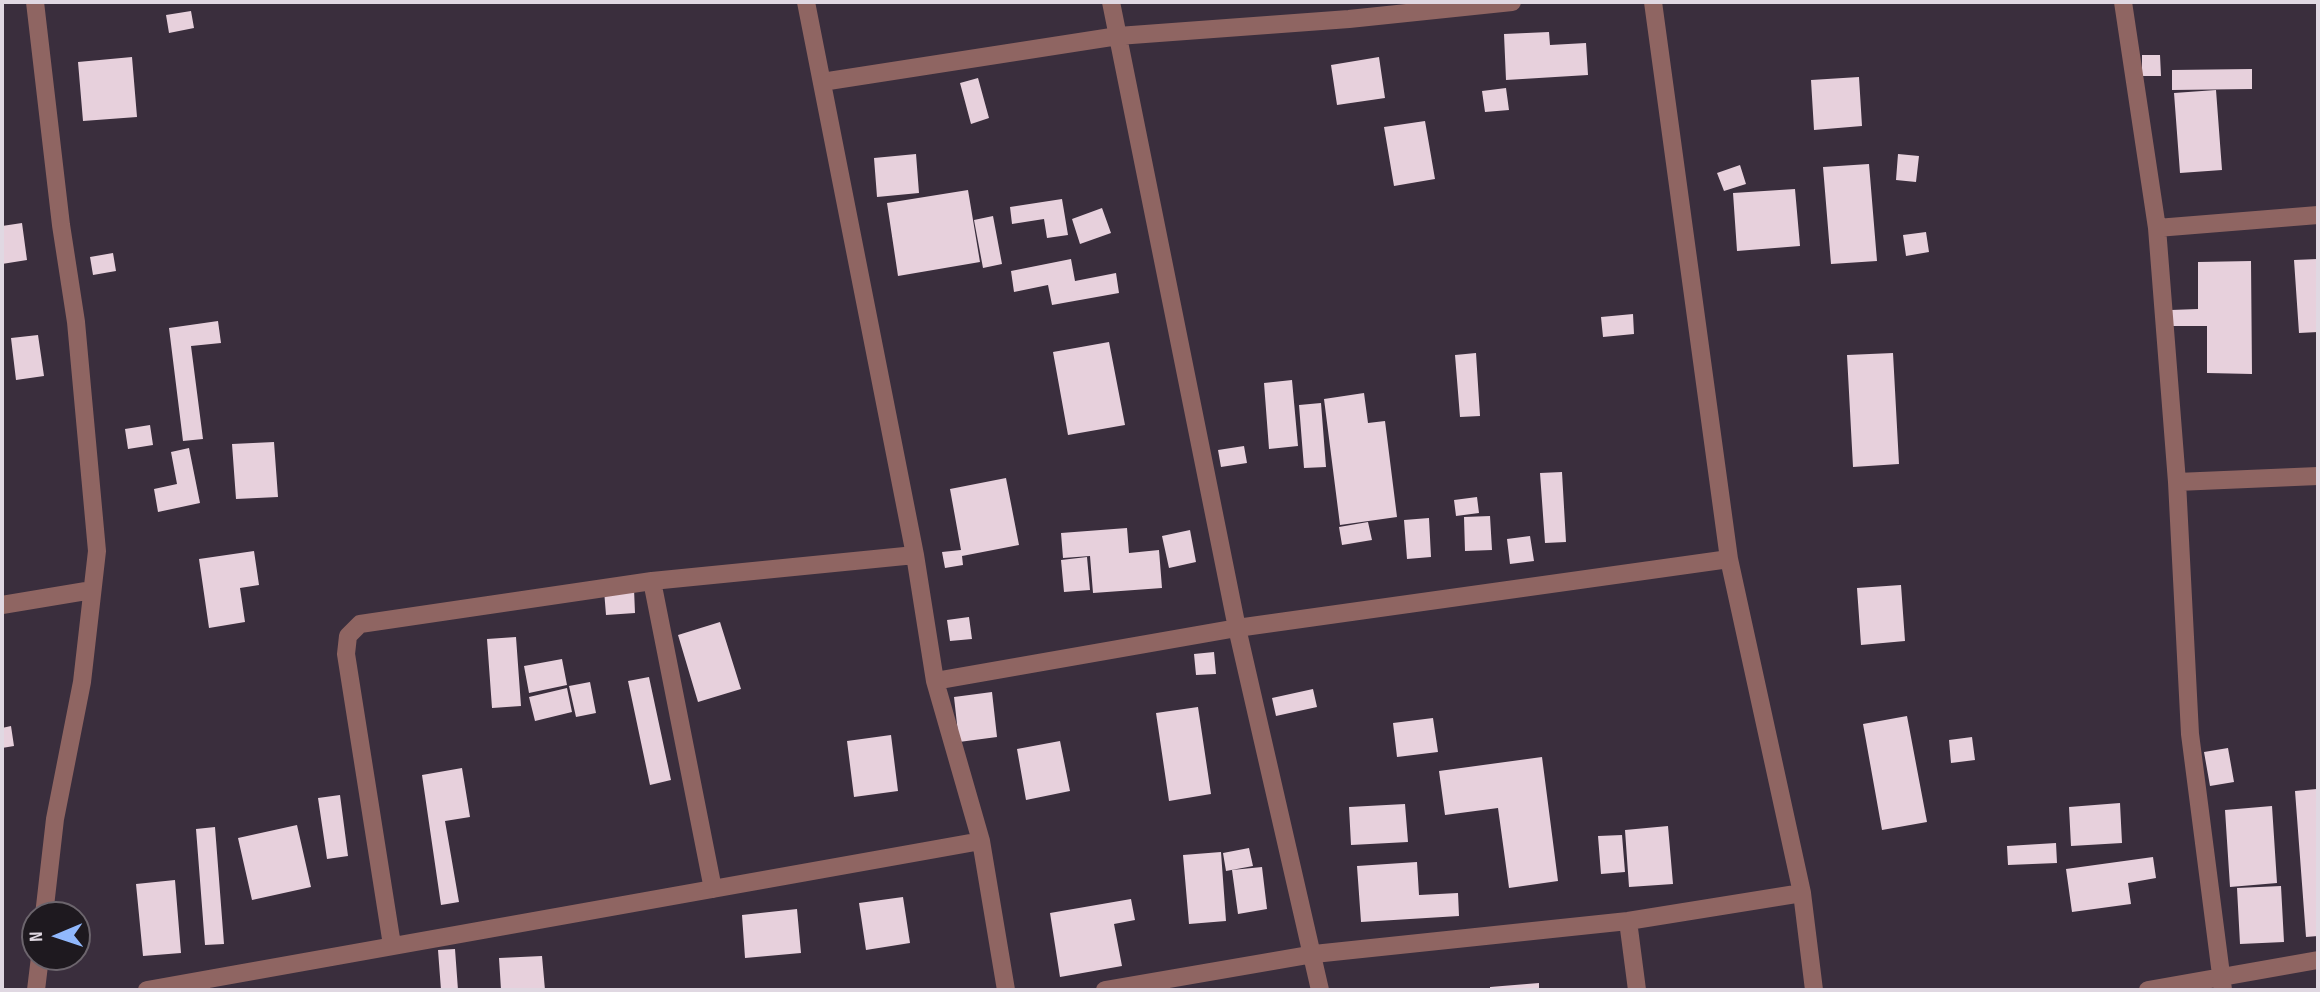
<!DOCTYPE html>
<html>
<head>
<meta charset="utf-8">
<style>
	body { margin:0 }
	#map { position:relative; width:2320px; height:992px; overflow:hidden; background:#3a2e3d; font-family:"Sofia Sans Condensed",sans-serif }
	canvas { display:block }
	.frame { position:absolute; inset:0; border:4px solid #e0d8e2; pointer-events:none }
	.north { position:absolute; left:21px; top:901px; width:70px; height:70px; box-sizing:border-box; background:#1e191f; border:2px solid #6c656d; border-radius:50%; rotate:268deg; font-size:19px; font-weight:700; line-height:28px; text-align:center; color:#e0d8e2 }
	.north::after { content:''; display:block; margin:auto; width:24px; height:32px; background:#91b8fd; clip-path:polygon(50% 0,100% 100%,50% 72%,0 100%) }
</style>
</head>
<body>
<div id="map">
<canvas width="2320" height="992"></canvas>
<div class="frame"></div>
<div class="north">N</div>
</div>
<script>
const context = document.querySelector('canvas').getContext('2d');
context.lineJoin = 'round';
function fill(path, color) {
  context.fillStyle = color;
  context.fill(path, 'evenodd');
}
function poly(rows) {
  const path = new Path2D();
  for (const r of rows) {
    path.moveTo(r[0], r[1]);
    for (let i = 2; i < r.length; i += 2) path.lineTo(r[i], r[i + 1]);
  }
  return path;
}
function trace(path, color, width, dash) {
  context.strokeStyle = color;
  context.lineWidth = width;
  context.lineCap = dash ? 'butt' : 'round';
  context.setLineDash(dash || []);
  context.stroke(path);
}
fill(poly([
	[191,11,194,28,169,33,166,15],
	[1549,32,1550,45,1586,43,1588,75,1506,80,1504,34],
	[2142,55,2160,55,2161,76,2142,76],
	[132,57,137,117,83,121,78,62],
	[1379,57,1385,98,1337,105,1331,65],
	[2252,69,2252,89,2172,90,2172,70],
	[1859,77,1862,126,1814,130,1811,80],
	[978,78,989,118,971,124,960,83],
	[1506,88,1509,110,1485,112,1482,91],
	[2216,90,2222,170,2180,173,2174,93],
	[1425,121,1435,179,1394,186,1384,127],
	[916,154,919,193,877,197,874,158],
	[1898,154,1919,156,1916,182,1896,180],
	[1869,164,1877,261,1831,264,1823,167],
	[1740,165,1746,184,1724,191,1717,173],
	[1795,189,1800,246,1737,251,1733,193],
	[968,190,980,262,898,276,887,203],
	[1062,199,1068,235,1047,238,1044,219,1012,224,1010,207],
	[1102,208,1111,233,1080,244,1072,219],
	[993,216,1002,264,983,268,974,220],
	[22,223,27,260,2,264,2,226],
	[1926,232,1929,252,1906,256,1903,235],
	[113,253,116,271,93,275,90,257],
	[1071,259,1075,281,1116,273,1119,293,1052,305,1048,285,1014,292,1011,271],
	[2318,259,2318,332,2299,333,2294,260],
	[2251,261,2252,374,2207,373,2207,326,2171,326,2171,310,2198,309,2198,262],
	[1633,314,1634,334,1603,337,1601,317],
	[218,321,221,343,191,346,203,439,183,441,169,328],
	[38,335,44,376,16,380,11,338],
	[1109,342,1125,425,1068,435,1053,352],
	[1476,353,1480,416,1460,417,1455,355],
	[1893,353,1899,464,1853,467,1847,355],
	[1292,380,1298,446,1269,449,1264,383],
	[1364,393,1368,423,1385,421,1397,517,1340,525,1324,399],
	[1321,403,1326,467,1304,468,1299,405],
	[150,425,153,445,128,449,125,429],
	[274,442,278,497,236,499,232,444],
	[1244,446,1247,463,1221,467,1218,450],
	[189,448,200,503,158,512,154,489,177,484,171,452],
	[1562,472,1566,542,1545,543,1540,473],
	[1006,478,1019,545,962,556,963,565,945,568,942,552,961,550,950,489],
	[1477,497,1479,513,1456,516,1454,500],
	[1490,516,1492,550,1465,551,1464,517],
	[1429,518,1431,557,1407,559,1404,520],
	[1368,522,1372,540,1342,545,1339,527],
	[1127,528,1129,553,1159,550,1162,588,1093,593,1090,556,1063,558,1061,533],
	[1190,530,1196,562,1169,568,1162,536],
	[1530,536,1534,561,1510,564,1507,539],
	[254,551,259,585,240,588,245,622,209,628,199,559],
	[1087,557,1090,590,1064,592,1061,560],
	[1901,585,1905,641,1861,645,1857,588],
	[634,589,635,613,606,615,604,590],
	[969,617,972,639,950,641,947,620],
	[720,622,741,689,698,702,678,635],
	[516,637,521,706,492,708,487,639],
	[1214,652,1216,674,1196,675,1194,654],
	[562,659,567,685,529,693,524,666],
	[649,677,671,780,650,785,628,681],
	[590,682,596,713,576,717,569,686],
	[567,688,572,712,535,721,529,697],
	[1313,689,1317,707,1276,716,1272,698],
	[992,692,997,737,959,742,954,697],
	[1198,707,1211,794,1169,801,1156,713],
	[1907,716,1927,822,1882,830,1863,724],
	[1433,718,1438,752,1397,757,1393,723],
	[11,726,14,746,2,748,2,728],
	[891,735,898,791,854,797,847,741],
	[1972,737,1975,760,1951,763,1949,740],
	[1060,741,1070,791,1026,800,1017,749],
	[2228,748,2234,782,2210,786,2204,752],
	[1542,757,1558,881,1509,888,1498,808,1445,815,1439,771],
	[462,768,470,817,445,821,459,902,441,905,422,775],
	[2317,789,2318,936,2306,937,2295,791],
	[340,795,348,856,327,859,318,798],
	[2120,803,2122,843,2071,846,2069,807],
	[1405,804,1408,842,1351,845,1349,807],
	[2272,806,2277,883,2230,887,2225,810],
	[297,825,311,887,252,900,238,838],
	[1668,826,1673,884,1629,887,1625,830],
	[215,827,224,944,205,945,196,829],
	[1622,835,1625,872,1601,874,1598,836],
	[2056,843,2057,863,2008,865,2007,846],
	[1249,848,1253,866,1226,871,1223,853],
	[1221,852,1226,921,1189,924,1183,855],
	[2153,857,2156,878,2128,883,2131,904,2072,912,2066,869],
	[1417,862,1419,895,1458,893,1459,916,1361,922,1357,866],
	[1262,867,1267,909,1238,914,1232,870],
	[175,880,181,953,143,956,136,884],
	[2281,886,2284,942,2240,944,2237,888],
	[903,897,910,943,866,950,859,903],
	[1131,899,1135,920,1114,924,1122,966,1060,977,1050,913],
	[797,909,801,953,745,958,742,915],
	[455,949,458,990,441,990,438,950],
	[542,956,545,990,501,990,499,958],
	[1539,983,1539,990,1490,990,1490,987]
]), '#e7d0dc');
trace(poly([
	[35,2,61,225,76,322,97,551,82,682,55,819,44,915],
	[806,2,915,555,935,681,981,841,1006,990],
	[1111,2,1237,628,1320,990],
	[1653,2,1729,559,1802,893,1814,990],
	[2123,2,2157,228,2177,482,2190,734,2223,990],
	[822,82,1118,36,1349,19,1512,2],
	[2157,228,2318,215],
	[2177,482,2318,476],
	[652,581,713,889],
	[2,605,92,590],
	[935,681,1237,628,1729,559],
	[1628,921,1637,990],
	[392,945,346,654,348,636,360,624,652,581,915,555],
	[36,990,40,957],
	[147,990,981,841],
	[1105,990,1314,954,1628,921,1802,893],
	[2148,990,2318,960]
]), '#8f6562', 18);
</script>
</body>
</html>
